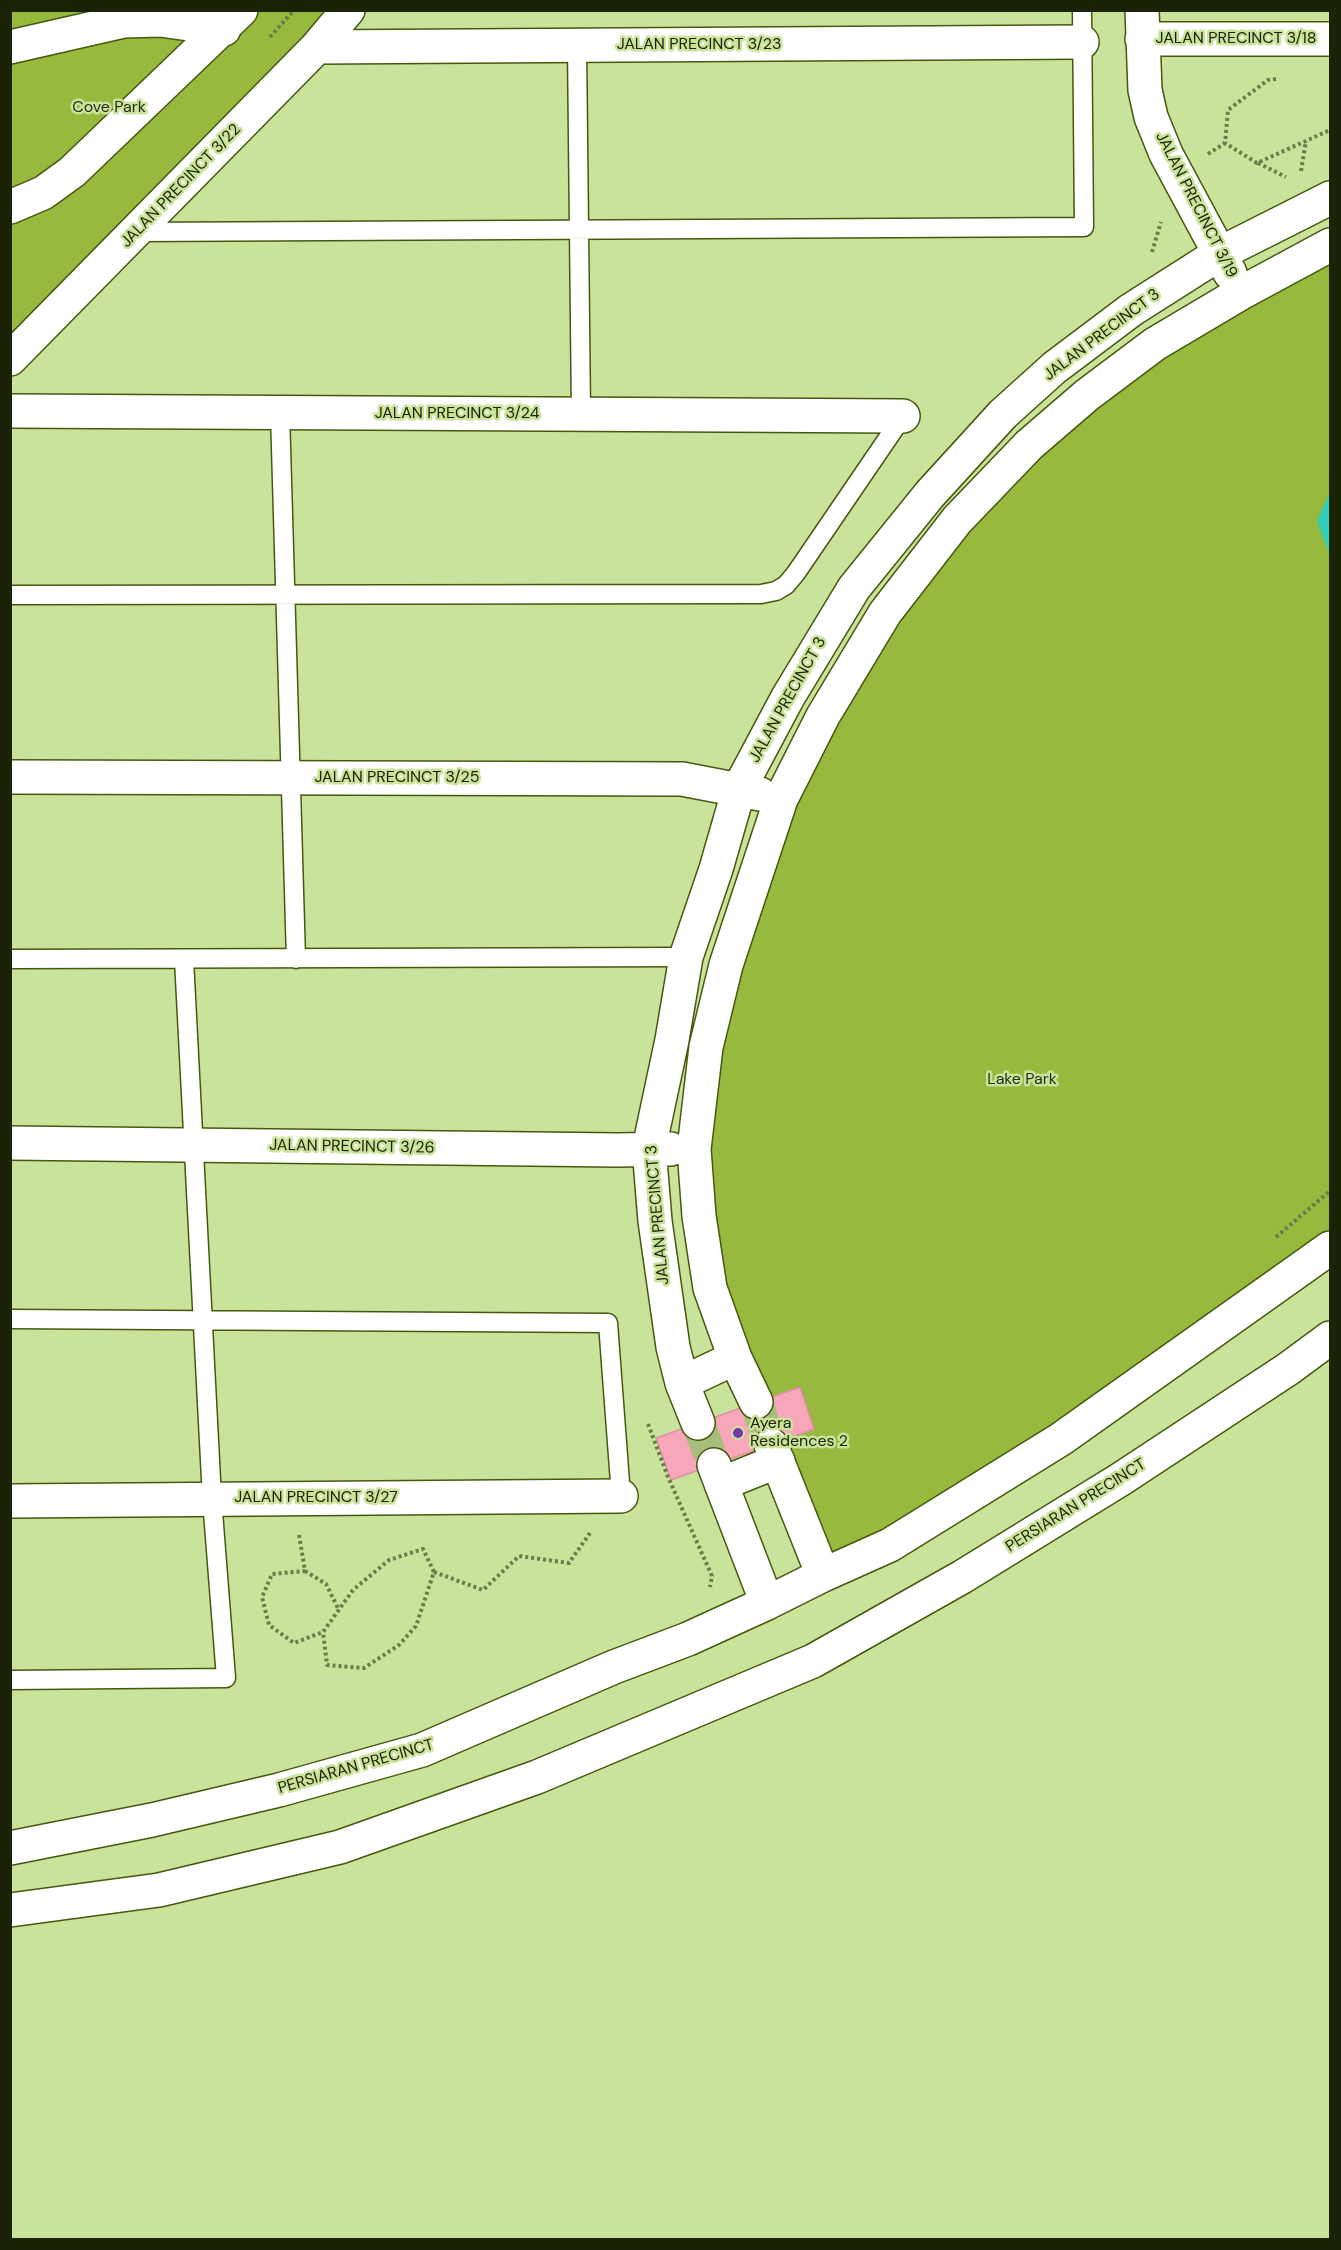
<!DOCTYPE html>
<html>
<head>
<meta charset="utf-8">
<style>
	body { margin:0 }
	#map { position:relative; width:1341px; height:2250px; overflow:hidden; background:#cae39a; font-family:"DM Sans",sans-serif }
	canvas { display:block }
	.frame { position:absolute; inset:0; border:12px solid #1b2306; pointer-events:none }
</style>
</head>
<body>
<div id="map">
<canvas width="1341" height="2250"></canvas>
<div class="frame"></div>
</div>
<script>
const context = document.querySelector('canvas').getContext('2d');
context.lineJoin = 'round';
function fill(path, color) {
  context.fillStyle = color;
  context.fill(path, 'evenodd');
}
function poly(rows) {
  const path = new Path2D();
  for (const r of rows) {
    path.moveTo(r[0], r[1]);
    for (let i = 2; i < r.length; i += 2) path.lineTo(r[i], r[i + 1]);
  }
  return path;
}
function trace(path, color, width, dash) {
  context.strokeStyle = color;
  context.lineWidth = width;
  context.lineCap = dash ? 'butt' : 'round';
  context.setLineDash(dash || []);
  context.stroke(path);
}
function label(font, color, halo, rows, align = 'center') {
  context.font = font + ' "DM Sans",sans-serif';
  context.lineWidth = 5;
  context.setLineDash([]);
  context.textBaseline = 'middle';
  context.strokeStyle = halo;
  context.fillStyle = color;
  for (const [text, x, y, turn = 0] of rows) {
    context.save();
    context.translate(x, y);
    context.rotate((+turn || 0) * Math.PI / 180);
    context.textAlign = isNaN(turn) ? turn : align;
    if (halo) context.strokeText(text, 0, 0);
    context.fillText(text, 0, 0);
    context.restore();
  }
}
fill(poly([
	[11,11,338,11,11,351],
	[1330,249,1330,1249,823,1575,699,1216,706,1047,823,716,1029,445]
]), '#96b93e');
fill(poly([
	[1330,492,1330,555,1317,521]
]), '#2fcebd');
const building = poly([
	[800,1387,814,1429,671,1480,656,1438,800,1387]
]);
fill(building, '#f8a7ba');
trace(building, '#df90a3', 1.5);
trace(poly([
	[756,1402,771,1445],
	[698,1423,714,1465]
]), '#a7bd7c', 33, [33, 16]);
const lane = poly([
	[577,45,581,414],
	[136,232,1084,227,1082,10],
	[280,413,296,959],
	[10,595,761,594,776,591,786,585,796,573,903,416],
	[10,959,686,957],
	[10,1319,608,1323,621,1496],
	[10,1680,226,1678,212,1499,184,959]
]);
const street = poly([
	[1142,10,1145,90,1151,117,1166,154,1230,273],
	[1142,39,1330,39],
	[10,47,124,21,160,20,224,29],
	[317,47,1082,42],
	[10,207,43,193,72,172,241,10],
	[10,359,317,47,348,10],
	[10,411,903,416],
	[10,777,682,779,760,794],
	[10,1143,618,1150,671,1149],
	[682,1383,735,1358],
	[756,1402,735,1358,710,1288,699,1216,694,1149,706,1047,726,965,781,799,823,716,885,613,957,520,1029,445,1087,395,1155,344,1241,293,1330,245],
	[698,1423,682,1383,673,1347,655,1221,649,1148,672,1040,686,957,716,869,739,789,788,697,854,588,930,494,1003,414,1054,368,1131,310,1219,254,1330,198],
	[771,1445,823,1575],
	[714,1465,767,1603],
	[721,1484,778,1461],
	[10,1501,621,1496],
	[10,1848,152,1820,279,1790,422,1750,614,1667,688,1639,767,1603,823,1575,890,1545,1061,1439,1330,1248],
	[10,1910,159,1890,340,1847,537,1777,813,1661,962,1577,1121,1479,1288,1369,1330,1338]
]);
trace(lane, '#45580e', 21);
trace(street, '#45580e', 36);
trace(poly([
	[270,37,294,10],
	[1276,79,1268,80,1228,110,1225,143,1257,163,1330,130],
	[1208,154,1225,143],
	[1258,163,1286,177],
	[1301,171,1306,141],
	[1152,252,1161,222],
	[1276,1237,1330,1191],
	[648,1424,668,1477,712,1576,710,1587],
	[299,1535,305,1571,272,1574,262,1597,269,1625,294,1643,323,1632,353,1590,389,1560,423,1549,434,1572,416,1626,399,1645,364,1668,327,1665,323,1632],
	[305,1571,326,1584,339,1610],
	[434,1572,483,1590,519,1556,569,1563,590,1533]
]), '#6b7b4a', 4, [3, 3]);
trace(lane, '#fff', 18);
trace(street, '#fff', 33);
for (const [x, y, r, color] of [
	[738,1433,6,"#7336ac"]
]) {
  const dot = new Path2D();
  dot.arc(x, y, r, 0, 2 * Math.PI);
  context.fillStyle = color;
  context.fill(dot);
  trace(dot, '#cae39a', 2);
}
label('16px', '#1b2306', '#cae39a', [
	["JALAN PRECINCT 3/18",1236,39],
	["JALAN PRECINCT 3/23",699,45],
	["JALAN PRECINCT 3/22",181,186,-46],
	["JALAN PRECINCT 3/19",1196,205,63],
	["JALAN PRECINCT 3",1102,335,-37],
	["JALAN PRECINCT 3/24",457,414],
	["JALAN PRECINCT 3",788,700,-61],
	["JALAN PRECINCT 3/25",397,778],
	["JALAN PRECINCT 3/26",352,1147,1],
	["JALAN PRECINCT 3",658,1215,-95],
	["JALAN PRECINCT 3/27",316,1498],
	["PERSIARAN PRECINCT",1076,1506,-32],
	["PERSIARAN PRECINCT",356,1767,-16]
]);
label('16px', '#262d18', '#cae39a', [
	["Cove Park",109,108],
	["Lake Park",1022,1080]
]);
label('16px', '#1b2306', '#cae39a', [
	["Ayera",750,1424],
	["Residences 2",750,1442]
], 'left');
</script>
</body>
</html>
